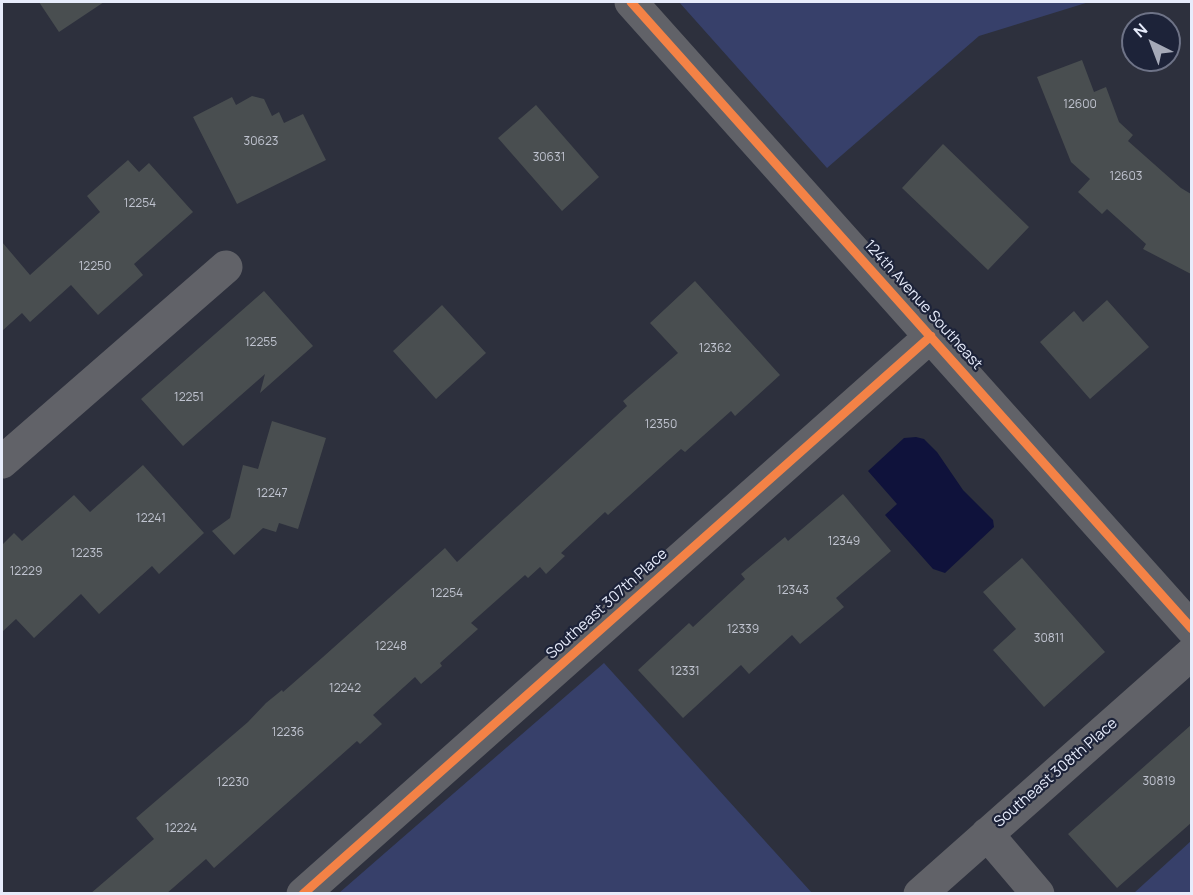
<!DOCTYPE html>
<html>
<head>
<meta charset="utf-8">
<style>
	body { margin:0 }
	#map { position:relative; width:1193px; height:895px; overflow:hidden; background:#2d303d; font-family:Manrope,sans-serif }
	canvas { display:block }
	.frame { position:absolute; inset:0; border:3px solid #e7ecfb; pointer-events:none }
	.north { position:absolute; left:1121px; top:12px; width:60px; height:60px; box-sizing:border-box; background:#1d2339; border:2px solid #6e7387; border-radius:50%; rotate:318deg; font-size:16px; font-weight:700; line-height:24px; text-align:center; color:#e7ecfb }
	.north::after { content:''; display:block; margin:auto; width:21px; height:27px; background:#a6aab8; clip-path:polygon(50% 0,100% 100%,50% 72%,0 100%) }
</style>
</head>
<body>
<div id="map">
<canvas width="1193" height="895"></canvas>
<div class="frame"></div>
<div class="north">N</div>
</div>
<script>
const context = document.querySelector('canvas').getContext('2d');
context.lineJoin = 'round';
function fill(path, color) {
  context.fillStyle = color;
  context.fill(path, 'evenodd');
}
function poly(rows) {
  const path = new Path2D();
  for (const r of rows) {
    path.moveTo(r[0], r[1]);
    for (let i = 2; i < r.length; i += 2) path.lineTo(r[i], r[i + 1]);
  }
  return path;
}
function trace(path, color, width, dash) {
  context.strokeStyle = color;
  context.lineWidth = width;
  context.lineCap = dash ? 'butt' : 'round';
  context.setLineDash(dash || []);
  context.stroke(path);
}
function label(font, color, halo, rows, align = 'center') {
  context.font = font + ' Manrope,sans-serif';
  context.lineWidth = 4.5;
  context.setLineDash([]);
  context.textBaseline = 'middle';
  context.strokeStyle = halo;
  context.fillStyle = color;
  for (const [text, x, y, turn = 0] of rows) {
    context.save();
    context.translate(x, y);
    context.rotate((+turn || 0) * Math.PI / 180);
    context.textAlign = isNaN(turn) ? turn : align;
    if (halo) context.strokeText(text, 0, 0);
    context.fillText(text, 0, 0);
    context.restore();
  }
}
fill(poly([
	[679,2,1089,2,979,36,827,168],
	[604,663,812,893,339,893,401,839],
	[1191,841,1191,893,1134,893]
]), '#37406a');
fill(poly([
	[916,437,924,439,937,452,963,490,993,520,994,527,945,573,933,569,885,515,897,504,868,471,904,438]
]), '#0f123b');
fill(poly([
	[39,2,104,2,59,32],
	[1082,60,1094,92,1106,87,1119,122,1133,135,1128,141,1181,188,1191,194,1191,274,1143,249,1146,244,1107,209,1102,214,1078,192,1090,179,1071,162,1037,77],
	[252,96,264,99,272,116,279,112,284,123,303,114,326,160,237,204,193,117,232,97,236,105],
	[536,105,599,177,562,211,498,138],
	[943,144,1029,227,988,270,902,188],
	[128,160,139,172,149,163,193,212,134,264,143,275,98,315,71,285,30,322,22,313,2,331,2,242,30,275,100,212,87,196],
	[695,281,780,375,735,416,731,411,685,452,681,449,608,515,605,512,561,553,565,556,546,574,540,567,528,578,525,575,471,623,478,629,440,663,442,666,421,684,415,677,373,715,382,724,360,744,357,741,214,868,206,859,166,894,90,894,154,839,136,818,248,722,266,703,282,690,283,692,323,657,445,548,457,562,627,406,623,401,678,353,650,323],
	[264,291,313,346,260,393,265,374,183,446,141,399],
	[1107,300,1149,347,1090,399,1040,342,1074,311,1083,322],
	[442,305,486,353,436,399,393,351],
	[272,421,326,438,298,529,279,523,276,532,263,528,234,555,212,531,230,518,243,465,258,469],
	[143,465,204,533,159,574,152,566,99,614,81,594,34,638,16,619,2,632,2,545,14,533,22,541,74,495,90,512],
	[843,494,891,551,836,598,844,607,800,644,792,635,749,674,741,665,683,718,638,670,689,623,693,627,745,579,741,574,785,537,788,541],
	[1022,558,1105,652,1044,707,993,650,1016,629,983,592],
	[1191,725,1191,823,1117,888,1068,834]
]), '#494e50');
trace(poly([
	[631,2,1192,629],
	[2,462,226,267],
	[987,834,1038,894],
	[303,894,931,336],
	[920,894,1192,653]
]), '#616268', 33);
trace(poly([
	[631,2,1192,629],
	[303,894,931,336]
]), '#f48246', 9);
label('12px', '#c0c4d0', null, [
	["12600",1080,105],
	["30623",261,142],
	["30631",549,158],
	["12603",1126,177],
	["12254",140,204],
	["12250",95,267],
	["12255",261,343],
	["12362",715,349],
	["12251",189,398],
	["12350",661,425],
	["12247",272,494],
	["12241",151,519],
	["12349",844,542],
	["12235",87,554],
	["12229",26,572],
	["12343",793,591],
	["12254",447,594],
	["12339",743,630],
	["30811",1049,639],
	["12248",391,647],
	["12331",685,672],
	["12242",345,689],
	["12236",288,733],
	["30819",1159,782],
	["12230",233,783],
	["12224",181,829]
]);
label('15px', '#e7ecfb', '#1d2339', [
	["124th Avenue Southeast",923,305,48],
	["Southeast 307th Place",607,604,-42],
	["Southeast 308th Place",1056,773,-41]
]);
</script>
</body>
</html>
